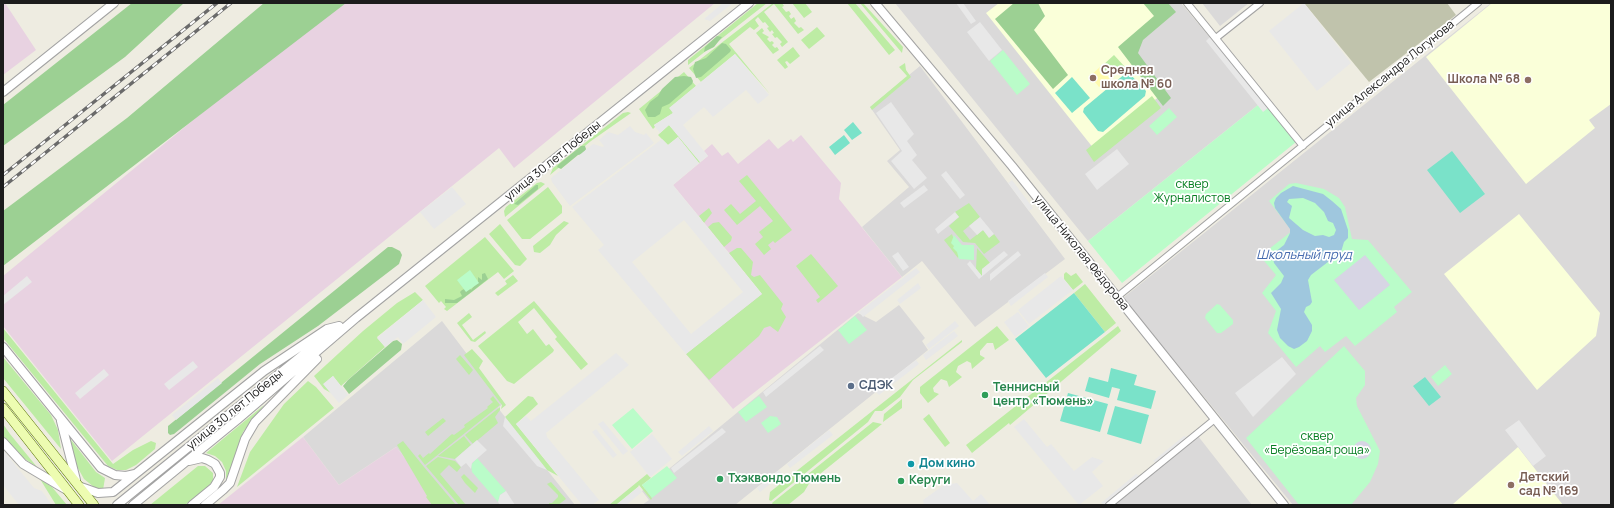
<!DOCTYPE html>
<html>
<head>
<meta charset="utf-8">
<style>
	body { margin:0 }
	#map { position:relative; width:1614px; height:508px; overflow:hidden; background:#eeece1; font-family:Manrope,sans-serif }
	canvas { display:block }
	.frame { position:absolute; inset:0; border:4px solid #1c1c1c; pointer-events:none }
</style>
</head>
<body>
<div id="map">
<canvas width="1614" height="508"></canvas>
<div class="frame"></div>
</div>
<script>
const context = document.querySelector('canvas').getContext('2d');
context.lineJoin = 'round';
function fill(path, color) {
  context.fillStyle = color;
  context.fill(path, 'evenodd');
}
function poly(rows) {
  const path = new Path2D();
  for (const r of rows) {
    if (r.length === 3) {
      path.moveTo(r[0] + r[2], r[1]);
      path.arc(r[0], r[1], r[2], 0, 2 * Math.PI);
      continue;
    }
    path.moveTo(r[0], r[1]);
    for (let i = 2; i < r.length; i += 2) path.lineTo(r[i], r[i + 1]);
  }
  return path;
}
function trace(path, color, width, dash) {
  context.strokeStyle = color;
  context.lineWidth = width;
  context.lineCap = dash ? 'butt' : 'round';
  context.setLineDash(dash || []);
  context.stroke(path);
}
function label(font, color, halo, rows, align = 'center') {
  context.font = font + ' Manrope,sans-serif';
  context.lineWidth = 3.5;
  context.setLineDash([]);
  context.textBaseline = 'middle';
  context.strokeStyle = halo;
  context.fillStyle = color;
  for (const [text, x, y, turn = 0] of rows) {
    context.save();
    context.translate(x, y);
    context.rotate((+turn || 0) * Math.PI / 180);
    context.textAlign = isNaN(turn) ? turn : align;
    if (halo) context.strokeText(text, 0, 0);
    context.fillText(text, 0, 0);
    context.restore();
  }
}
fill(poly([
	[895,3,1181,3,1263,101,1088,241],
	[1202,3,1249,3,1220,26],
	[1491,3,1611,3,1611,505,1293,505,1123,298],
	[920,66,1065,259,975,327,922,261,902,277,862,227,909,187,887,161,900,150,870,107],
	[899,305,925,338,922,341,928,350,735,505,642,505,649,500,642,491,858,313,876,322],
	[442,321,504,403,498,408,575,505,444,505,396,447,339,485,303,437],
	[1198,436,1252,505,1112,505]
]), '#dad9d9');
fill(poly([
	[3,3,5,3,36,50,3,75],
	[336,3,715,3,514,168,499,148,112,461,3,326,3,276],
	[801,135,841,183,839,199,902,277,733,409,686,354,762,293,673,185,708,156,704,151,712,144,722,156,728,152,738,164,769,139,778,149,791,139,793,142],
	[303,437,339,485,396,447,444,505,218,505]
]), '#e8d2e1');
fill(poly([
	[999,3,1145,3,1158,19,1123,47,1161,95,1094,149,986,13],
	[1492,3,1611,3,1611,104,1589,120,1595,128,1526,184,1426,57],
	[1519,214,1600,313,1596,336,1537,390,1444,274],
	[1518,447,1563,505,1453,505,1453,504]
]), '#faffd9');
fill(poly([
	[1304,3,1447,3,1456,15,1369,82]
]), '#c0c3ac');
fill(poly([
	[758,3,767,3,688,65,688,60],
	[773,3,782,3,784,6,782,7,786,12,789,11,791,14,789,16,791,19,794,17,796,21,794,23,799,28,801,27,804,30,798,34,774,4,764,12,788,42,782,47,780,44,782,42,777,37,775,38,772,34,774,33,772,30,770,32,767,28,769,27,765,22,763,23,758,17,755,20,759,26,754,30,750,27,729,44,770,94,735,54,701,82,689,68],
	[805,3,812,12,804,18,792,3],
	[847,3,855,3,895,50,889,55],
	[860,3,863,3,903,47,902,53],
	[817,27,825,36,809,49,801,40],
	[762,28,764,31,762,33,769,37,767,39,770,42,772,41,774,43,772,45,775,48,777,47,779,50,773,54,756,33],
	[793,47,800,56,790,64,787,61,785,62,788,67,785,69,777,60],
	[1114,55,1125,67,1111,78,1102,66],
	[905,63,906,70,911,77,872,110,870,107,907,76,899,67],
	[684,72,696,86,670,108,673,113,654,125,655,127,653,129,639,109],
	[1152,96,1161,108,1094,162,1086,150],
	[628,112,631,113,591,141,550,175,553,168,623,113],
	[669,125,700,162,699,163,678,137,668,145,658,135],
	[747,175,792,230,775,243,773,241,768,245,771,249,764,255,755,244,763,237,759,232,773,221,760,206,737,225,724,210,731,204,740,214,756,201,739,181],
	[541,182,545,184,505,217,504,211,506,207,537,183],
	[548,187,562,206,562,213,530,239,522,239,507,220],
	[969,203,980,217,963,231,970,240,983,230,990,237,994,234,1000,242,984,254,975,243,963,242,949,226,959,217,955,212],
	[709,208,712,213,704,223,699,216],
	[564,221,569,223,556,235,550,245,540,253,534,252,533,246],
	[719,222,732,237,731,241,724,247,708,227,713,223],
	[500,224,527,259,520,266,515,265,489,234],
	[952,234,959,255,958,258,944,240],
	[485,237,514,271,504,279,498,272,447,311,444,309,446,307,441,301,439,303,425,286],
	[737,248,741,248,753,262,751,275,754,277,760,275,783,304,781,309,786,317,778,332,770,326,764,328,759,336,709,380,686,354,762,294,729,253],
	[977,248,990,263,982,269,982,276,976,269],
	[811,254,838,286,818,303,816,300,820,297,796,266],
	[1066,272,1071,276,1076,273,1083,282,1073,290,1064,279,1064,274],
	[513,275,518,281,498,296,495,293,507,284,505,281],
	[1085,284,1116,323,1105,332,1074,293],
	[415,292,423,300,377,337,385,347,341,386,333,376,324,384,331,393,324,389,314,376,363,331,397,303],
	[534,301,588,364,581,370,555,339,557,337,534,308,518,322,527,334,533,329,546,346,549,344,554,350,553,352,514,384,507,381,478,346],
	[469,313,472,317,462,325,473,340,485,331,486,333,475,342,471,341,457,323],
	[997,326,1009,340,995,350,993,343,987,343,980,351,980,355,985,358,972,369,971,363,967,361,958,366,956,372,962,377,949,387,947,381,941,379,933,388,934,392,939,394,928,403,920,393,920,387],
	[1118,326,1121,331,1010,425,1009,423,972,453,966,445],
	[3,328,113,464,133,450,151,441,156,443,155,449,136,465,126,470,117,470,108,466,3,338],
	[962,340,962,342,913,380,900,397,882,411,875,411,868,422,771,501,769,500,770,492],
	[472,349,483,361,479,368,506,405,501,409,502,405,464,355],
	[460,355,473,370,469,375,456,359],
	[3,357,51,415,58,430,61,449,3,378],
	[308,381,316,387,334,408,237,487,250,452,284,404],
	[493,396,500,405,425,465,418,456,420,454,423,458,429,453,430,454,452,434,454,435,465,427,464,425,488,408,487,407,493,402,490,399],
	[528,396,533,397,538,404,516,424,558,476,547,470,505,417],
	[902,399,902,408,883,422,884,414],
	[264,405,243,432,226,481,226,471,222,462,215,456,206,453],
	[500,407,500,410,495,417,498,423,473,444,465,435],
	[929,414,950,443,945,447,923,419],
	[443,418,446,421,428,436,425,432],
	[873,422,882,424,810,482,804,492,788,505,773,505,772,503],
	[3,424,10,434,37,467,22,457,3,436],
	[68,436,96,472,105,478,103,490,94,487,84,479,74,461],
	[464,436,471,445,455,459,438,456],
	[403,441,424,467,456,505,432,505,426,497,427,496,397,445],
	[438,457,455,461,461,467,457,472,449,465,440,474,466,505,459,505,426,466],
	[198,466,205,466,213,473,213,480,209,486,185,505,150,505],
	[464,474,478,488,475,493,465,483,461,477],
	[647,474,651,478,642,485,652,498,651,500,639,485,638,487,616,505,609,505],
	[40,479,52,487,67,505,56,505],
	[551,482,566,499,558,505,549,505,549,503,552,503,558,497,558,495,547,484]
]), '#bdeca4');
fill(poly([
	[132,3,184,3,125,57,3,146,3,105],
	[264,3,346,3,3,266,3,211,127,118],
	[1014,3,1038,3,1045,16,1034,30,1068,75,1053,89,995,19],
	[1143,3,1168,3,1176,12,1143,40,1138,53,1171,98,1163,106,1118,47,1154,16],
	[717,36,722,37,714,47,704,52,705,47],
	[722,43,726,44,731,50,730,52,701,77,696,78,693,69,695,62,706,58],
	[684,76,691,77,693,81,692,84,669,104,662,107,660,114,655,117,648,117,645,110,650,102,658,96,662,89,675,77],
	[581,146,585,146,586,149,584,154,578,155,561,169,557,167,558,165],
	[536,185,538,185,538,189,518,205,514,204],
	[388,247,392,247,400,251,402,255,399,264,318,326,260,364,174,434,170,435,168,433,168,426],
	[485,273,488,279,474,290,457,303,445,303,445,299,454,300,462,296,460,292,462,290,469,287,471,290,478,281,478,277,482,280,482,274],
	[397,340,402,344,401,350,349,394,343,386,348,380,393,341]
]), '#9cd093');
fill(poly([
	[1100,67,1110,79,1099,87,1090,76]
]), '#fffaae');
fill(poly([
	[1003,50,1030,84,1017,95,990,61],
	[1263,101,1296,142,1122,283,1088,241],
	[1169,108,1177,117,1157,135,1149,126],
	[1296,183,1324,189,1339,198,1345,207,1352,239,1368,240,1412,292,1394,307,1397,312,1355,346,1346,336,1325,352,1320,346,1296,367,1268,333,1276,311,1262,293,1276,275,1260,256,1292,231,1269,201,1289,184],
	[954,235,962,245,974,245,974,260,959,259,957,252,953,248,954,246,951,243],
	[470,270,479,283,466,292,457,280],
	[1217,304,1220,305,1233,320,1233,324,1221,333,1217,333,1205,318,1206,314],
	[855,316,867,330,849,344,838,330],
	[1344,346,1365,371,1365,385,1356,398,1357,406,1380,451,1378,464,1370,482,1351,505,1299,505,1246,438],
	[1445,365,1452,374,1438,386,1431,377],
	[759,396,767,407,746,422,738,412],
	[633,408,653,431,632,449,612,425],
	[770,416,777,417,781,424,768,433,761,423],
	[477,458,506,491,500,495,498,502,472,472,471,465],
	[667,466,677,478,652,498,642,485]
]), '#bafcc9');
fill(poly([
	[1126,73,1129,73,1146,91,1145,96,1103,132,1098,131,1083,112,1084,108],
	[1072,77,1090,98,1072,113,1055,93],
	[853,122,862,133,852,140,844,130],
	[844,135,850,143,835,155,829,147],
	[1452,151,1485,194,1460,213,1427,170],
	[1074,293,1105,332,1046,378,1015,339],
	[1111,368,1137,375,1134,385,1156,391,1151,409,1117,400,1120,389,1112,387,1109,398,1085,391,1089,377,1108,382],
	[1425,377,1441,397,1429,406,1413,386],
	[1068,393,1108,404,1100,432,1060,421],
	[1115,406,1149,415,1141,444,1107,434]
]), '#7ae2c9');
fill(poly([
	[723,3,733,3,710,21,704,19],
	[956,3,963,3,976,21,971,24],
	[1304,3,1351,63,1317,91,1269,31],
	[980,22,1002,50,989,61,967,32],
	[1210,37,1268,108,1263,112,1206,41],
	[735,54,769,95,758,104,746,90,713,117,704,107,683,125,708,156,700,162,669,125,660,133,654,125,673,113,669,108],
	[891,102,914,134,907,141,917,155,912,160,927,178,914,189,891,161,902,151,876,113],
	[630,126,635,132,644,135,646,133,654,143,570,206,552,182,551,178,593,144,603,147,604,146,599,140,608,132,618,135],
	[678,137,699,163,673,185,762,294,686,354,598,250,604,245,572,207,662,139,668,145],
	[684,220,743,292,691,334,632,262],
	[1117,149,1129,164,1097,190,1085,174],
	[946,171,965,195,960,199,941,175],
	[1012,180,1033,208,1029,211,1008,183],
	[924,185,928,190,904,208,900,203],
	[452,187,466,204,434,229,420,212],
	[955,212,959,217,938,234,935,229],
	[980,217,994,234,989,238,983,230,977,235,969,226],
	[1004,251,1008,255,979,279,967,264,970,261,982,276,982,269],
	[1018,251,1021,255,990,281,990,274],
	[898,252,909,267,903,271,892,256],
	[916,268,920,272,863,317,859,312],
	[1045,273,1048,277,1011,306,1008,301],
	[27,276,32,282,3,305,3,296],
	[1061,276,1073,290,1029,324,1018,310],
	[918,283,921,288,900,304,897,300],
	[423,300,436,317,403,344,398,337,385,347,377,338],
	[1018,312,1029,326,1015,337,1004,322],
	[955,321,959,326,929,349,926,345],
	[954,331,958,336,926,360,923,355],
	[820,346,824,350,766,397,763,392],
	[616,353,629,365,546,433,547,437,599,500,592,505,582,505,516,424,526,416,531,421],
	[1282,357,1296,374,1253,417,1235,393],
	[916,360,919,364,879,395,875,391],
	[193,361,198,367,169,390,164,384],
	[104,369,109,375,80,399,75,393],
	[333,376,348,395,339,403,323,384],
	[218,378,222,383,176,420,172,415],
	[505,417,547,470,537,466,503,426],
	[1024,419,1047,447,1051,444,1074,471,1092,457,1104,461,1092,472,1103,486,1079,505,1014,427],
	[1519,420,1546,456,1533,466,1505,430],
	[603,421,628,451,623,455,598,424],
	[709,426,713,431,682,456,678,452],
	[722,428,726,432,674,473,671,468],
	[596,429,617,455,613,458,592,432],
	[829,430,833,435,790,468,787,464],
	[652,434,672,459,650,477,630,452],
	[1184,436,1190,438,1159,464,1153,461],
	[477,440,487,450,472,463,471,469,466,463,461,467,455,459],
	[3,450,34,488,42,491,52,505,19,505,3,485],
	[779,470,783,474,760,492,757,488],
	[1136,474,1142,477,1107,505,1101,503],
	[957,483,973,501,981,494,990,505,924,505,923,500,944,485],
	[638,487,642,492,626,505,616,505],
	[506,491,515,505,500,505,498,502,500,495]
]), '#e8e8e8');
fill(poly([
	[1365,255,1390,285,1359,310,1334,280],
	[1362,450,9]
]), '#d7d5e4');
fill(poly([
	[1293,186,1323,194,1332,201,1341,209,1348,230,1348,238,1344,242,1341,252,1311,275,1308,280,1312,302,1310,305,1306,307,1304,312,1312,325,1312,331,1307,341,1299,347,1294,349,1288,346,1280,338,1277,330,1281,309,1271,293,1281,283,1284,276,1274,263,1273,258,1275,252,1284,245,1290,233,1290,229,1275,208,1274,203,1276,198,1281,193],
	[1303,198,1315,203,1324,212,1328,221,1333,223,1336,230,1334,235,1329,237,1323,235,1315,236,1303,230,1289,218,1292,206,1287,202,1289,199]
]), '#9fc7de');
const minor = poly([
	[1187,3,1303,146],
	[1216,38,1260,3],
	[1117,297,1478,3],
	[1109,505,1215,419]
]);
const tertiary = poly([
	[875,3,1012,166,1284,505],
	[3,92,114,3],
	[3,347,101,468,115,475,126,476,135,474],
	[61,421,76,480],
	[3,442,23,464,65,489],
	[189,461,202,458,208,460,215,464,220,473,220,477,214,487,192,505],
	[81,487,98,493,113,492,264,371,327,329,339,326],
	[117,505,337,327],
	[133,505,237,420,356,318,749,3],
	[205,505,223,490,230,483,245,439,255,422,317,359]
]);
const secondary = poly([
	[3,391,94,505],
	[3,408,79,505]
]);
trace(minor, '#a3a3a3', 8);
trace(tertiary, '#a3a3a3', 10);
trace(secondary, '#587600', 10);
trace(minor, '#fff', 6);
trace(tertiary, '#fff', 8);
trace(secondary, '#edfcb1', 9);
const rail = poly([
	[3,175,217,3],
	[3,187,231,3]
]);
trace(rail, '#6a6a6a', 3.5);
trace(rail, '#fff', 2, [6]);
for (const [x, y, r, color] of [
	[1093,78,4,"#8d6e63"],
	[1528,80,4,"#8d6e63"],
	[851,386,4,"#5c6f8a"],
	[985,395,4,"#2e9e5b"],
	[911,464,4,"#0f9aa8"],
	[720,479,4,"#2e9e5b"],
	[901,481,4,"#2e9e5b"],
	[1511,485,4,"#8d6e63"]
]) {
  const dot = new Path2D();
  dot.arc(x, y, r, 0, 2 * Math.PI);
  context.fillStyle = color;
  context.fill(dot);
  trace(dot, '#fff', 1.5);
}
label('bold 12px', '#785e54', '#fff', [
	["Средняя",1101,71],
	["школа № 60",1101,85],
	["Школа № 68",1520,80,"right"],
	["Детский",1519,478],
	["сад № 169",1519,492]
], 'left');
label('12px', '#1c1c1c', '#fff', [
	["улица Александра Логунова",1390,74,-39],
	["улица 30 лет Победы",553,161,-39],
	["улица Николая Фёдорова",1081,253,51],
	["улица 30 лет Победы",235,410,-39]
]);
label('12px', '#067e21', '#fff', [
	["сквер",1192,185],
	["Журналистов",1192,199],
	["сквер",1317,437],
	["«Берёзовая роща»",1317,451]
]);
label('bold 12px', '#4e5e75', '#fff', [
	["СДЭК",859,386]
], 'left');
label('bold 12px', '#27864d', '#fff', [
	["Теннисный",993,388],
	["центр «Тюмень»",993,402],
	["Тхэквондо Тюмень",728,479],
	["Керуги",909,481]
], 'left');
label('bold 12px', '#0d838f', '#fff', [
	["Дом кино",919,464]
], 'left');
label('italic 13px', '#456baf', '#fff', [
	["Школьный пруд",1304,255]
]);
</script>
</body>
</html>
